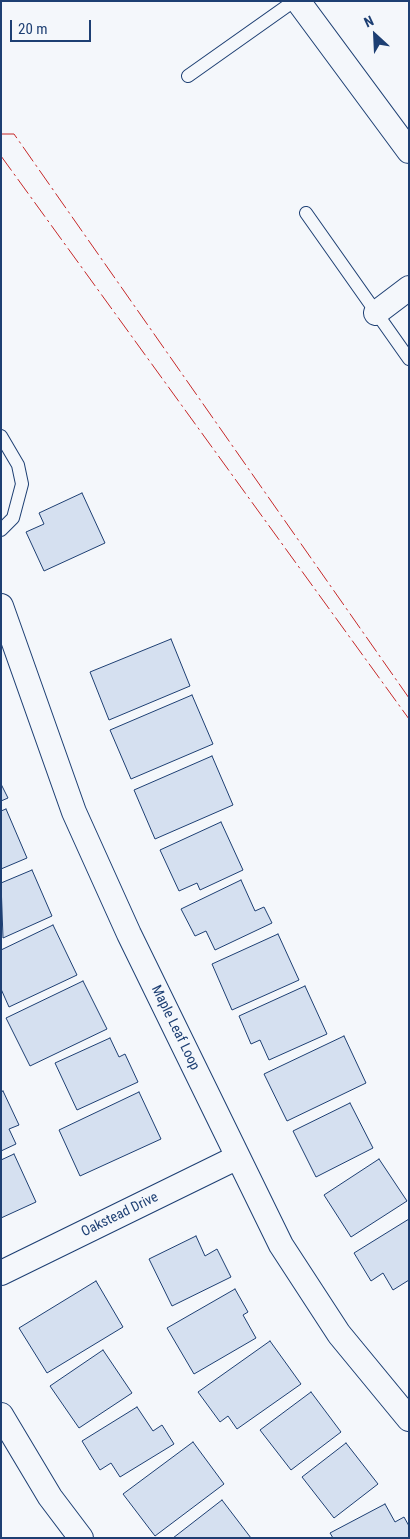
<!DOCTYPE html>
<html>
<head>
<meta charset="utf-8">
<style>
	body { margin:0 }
	#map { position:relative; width:410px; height:1539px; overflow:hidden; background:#f4f7fb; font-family:"Roboto Condensed",sans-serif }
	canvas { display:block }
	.frame { position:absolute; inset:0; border:2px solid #1d3f73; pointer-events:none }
	.north { position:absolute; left:350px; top:10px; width:50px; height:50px; -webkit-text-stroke:4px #f4f7fb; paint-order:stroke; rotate:335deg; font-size:14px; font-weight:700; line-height:20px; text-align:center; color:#1d3f73 }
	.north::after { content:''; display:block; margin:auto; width:18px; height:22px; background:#1d3f73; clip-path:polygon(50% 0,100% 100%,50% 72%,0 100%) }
	.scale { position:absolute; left:10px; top:20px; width:81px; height:22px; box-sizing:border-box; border:2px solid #1d3f73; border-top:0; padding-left:6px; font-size:15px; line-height:18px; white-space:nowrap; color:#1d3f73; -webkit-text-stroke:4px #f4f7fb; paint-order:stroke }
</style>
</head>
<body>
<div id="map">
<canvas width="410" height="1539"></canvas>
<div class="frame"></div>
<div class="north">N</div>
<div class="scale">20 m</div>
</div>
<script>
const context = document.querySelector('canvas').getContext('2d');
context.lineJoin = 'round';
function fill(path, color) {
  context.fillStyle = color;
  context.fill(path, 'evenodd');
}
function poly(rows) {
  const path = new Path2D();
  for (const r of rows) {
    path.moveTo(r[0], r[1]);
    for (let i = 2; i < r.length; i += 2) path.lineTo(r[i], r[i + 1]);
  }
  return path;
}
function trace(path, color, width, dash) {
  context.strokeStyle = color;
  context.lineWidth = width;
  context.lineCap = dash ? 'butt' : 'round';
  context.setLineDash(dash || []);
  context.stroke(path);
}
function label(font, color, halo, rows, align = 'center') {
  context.font = font + ' "Roboto Condensed",sans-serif';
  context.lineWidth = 4;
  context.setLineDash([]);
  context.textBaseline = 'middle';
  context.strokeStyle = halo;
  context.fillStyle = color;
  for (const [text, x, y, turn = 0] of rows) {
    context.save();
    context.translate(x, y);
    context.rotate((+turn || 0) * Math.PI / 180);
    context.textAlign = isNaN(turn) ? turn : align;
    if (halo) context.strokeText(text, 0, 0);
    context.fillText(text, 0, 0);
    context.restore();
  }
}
const building = poly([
	[82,493,105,543,44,571,26,532,44,524,39,513,82,493],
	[171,639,190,686,109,720,90,672,171,639],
	[192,695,213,744,131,779,110,730,192,695],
	[212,756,233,805,155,839,134,790,212,756],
	[1,784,8,798,1,801,1,784],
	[6,809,27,858,1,869,1,811,6,809],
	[221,822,243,870,200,890,197,883,179,891,160,850,221,822],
	[32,870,52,916,3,938,1,883,32,870],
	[241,880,255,911,264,907,272,923,215,950,206,931,195,936,181,909,241,880],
	[53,925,77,975,9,1007,1,989,1,950,53,925],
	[278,934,299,980,232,1010,212,964,278,934],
	[83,981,107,1029,30,1066,6,1018,83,981],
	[305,986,327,1034,269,1060,260,1040,251,1044,239,1016,305,986],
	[344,1036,366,1083,287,1121,264,1074,344,1036],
	[110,1038,119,1057,125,1054,138,1082,77,1110,55,1063,110,1038],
	[3,1091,19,1125,9,1129,16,1144,1,1151,1,1092,3,1091],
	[139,1092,161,1139,80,1176,59,1130,139,1092],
	[350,1103,373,1148,316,1177,293,1131,350,1103],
	[14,1154,36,1202,1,1218,1,1160,14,1154],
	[379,1159,407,1201,351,1237,324,1195,379,1159],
	[409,1219,409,1280,393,1290,383,1273,371,1281,354,1253,409,1219],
	[196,1236,205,1256,217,1249,231,1277,172,1306,149,1259,196,1236],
	[96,1281,123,1327,47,1373,19,1328,96,1281],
	[235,1289,248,1312,243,1315,256,1338,194,1374,167,1328,235,1289],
	[270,1341,301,1384,237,1429,228,1416,220,1422,198,1392,270,1341],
	[103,1350,132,1393,79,1428,50,1386,103,1350],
	[311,1392,341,1432,291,1470,260,1430,311,1392],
	[137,1407,153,1431,162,1425,174,1444,120,1477,111,1463,100,1470,82,1441,137,1407],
	[193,1442,224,1484,155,1536,123,1494,193,1442],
	[346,1443,378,1484,334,1518,302,1477,346,1443],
	[222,1500,251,1538,173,1538,222,1500],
	[385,1504,395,1522,404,1517,409,1526,409,1538,333,1538,330,1533,385,1504]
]);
fill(building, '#d5e0f0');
trace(building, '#1d3f73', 1);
const service = poly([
	[188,76,294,1],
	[306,213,409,359],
	[1,436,18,465,22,484,13,518,1,530]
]);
const minor = poly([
	[298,1,409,151],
	[376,313,409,288],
	[1,606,74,812,129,934,281,1245,339,1334,409,1419],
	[1,1273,238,1157],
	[1,1415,50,1497,81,1538]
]);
trace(service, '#1d3f73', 14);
trace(minor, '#1d3f73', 26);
trace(service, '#f4f7fb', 12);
trace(minor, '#f4f7fb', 24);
trace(poly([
	[1,134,14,134,409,698],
	[1,156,409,719]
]), '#c62828', 1, [18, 4, 2.5, 4]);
label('14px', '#1d3f73', '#f4f7fb', [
	["Maple Leaf Loop",175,1028,64],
	["Oakstead Drive",120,1215,-26]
]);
</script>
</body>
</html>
